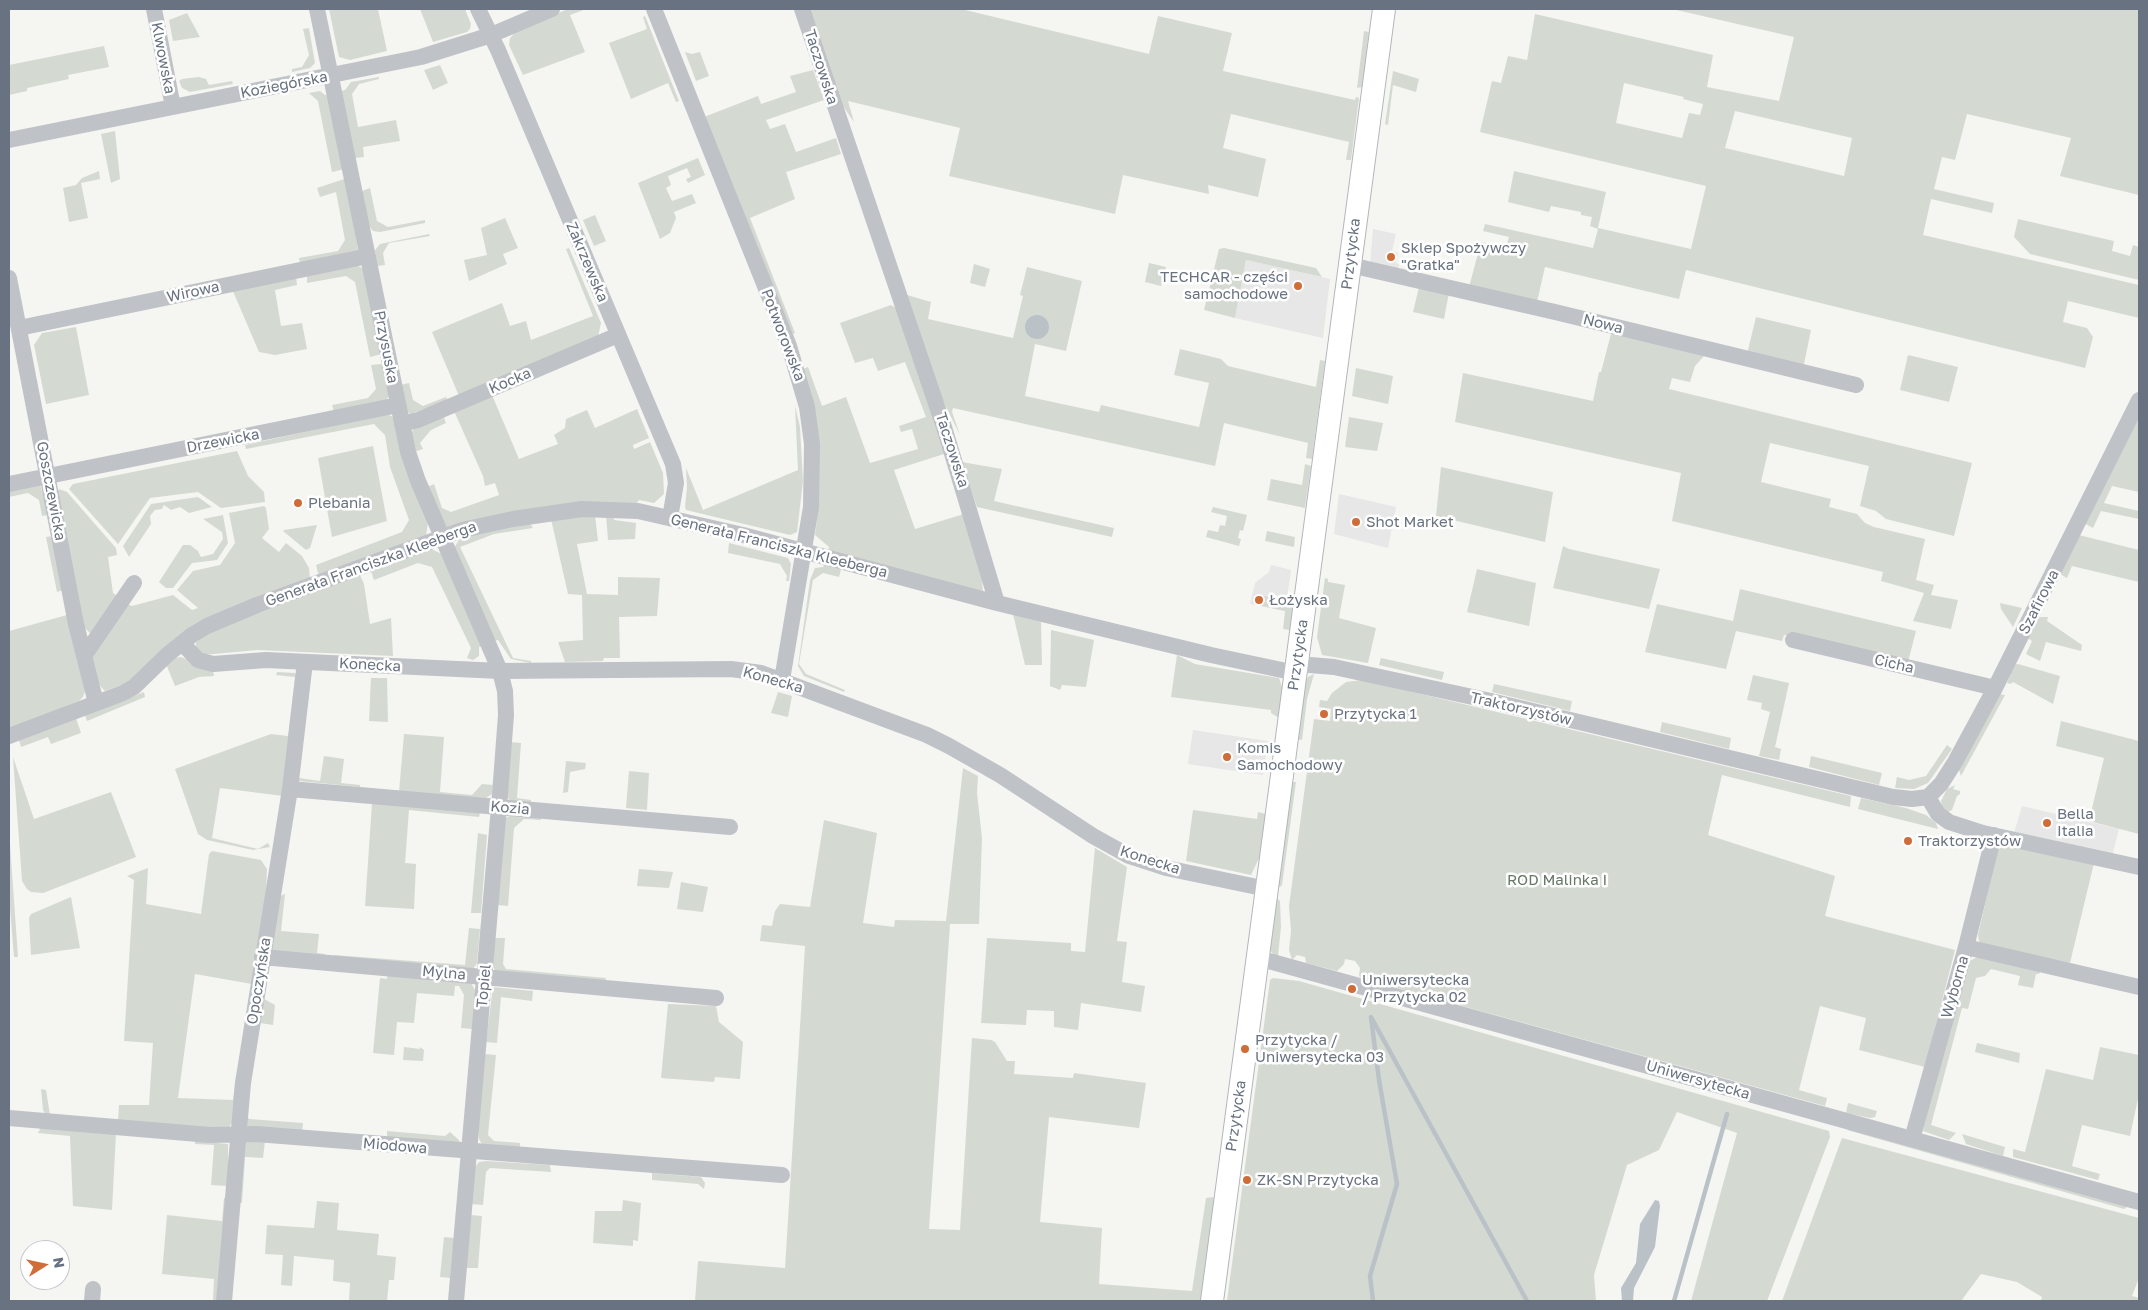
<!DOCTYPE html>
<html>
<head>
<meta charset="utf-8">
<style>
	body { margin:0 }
	#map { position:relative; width:2148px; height:1310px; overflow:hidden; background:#f5f5f2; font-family:"Golos Text",sans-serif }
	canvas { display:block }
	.frame { position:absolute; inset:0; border:10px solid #687280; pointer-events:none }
	.north { position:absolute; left:20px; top:1240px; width:50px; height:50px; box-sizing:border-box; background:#fff; border:1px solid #c3c7cc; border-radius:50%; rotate:80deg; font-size:14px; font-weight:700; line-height:20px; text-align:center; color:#687280 }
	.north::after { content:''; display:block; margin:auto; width:18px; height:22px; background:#d06c38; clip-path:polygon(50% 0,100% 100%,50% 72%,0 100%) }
</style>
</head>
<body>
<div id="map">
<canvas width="2148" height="1310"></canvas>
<div class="frame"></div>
<div class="north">N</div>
</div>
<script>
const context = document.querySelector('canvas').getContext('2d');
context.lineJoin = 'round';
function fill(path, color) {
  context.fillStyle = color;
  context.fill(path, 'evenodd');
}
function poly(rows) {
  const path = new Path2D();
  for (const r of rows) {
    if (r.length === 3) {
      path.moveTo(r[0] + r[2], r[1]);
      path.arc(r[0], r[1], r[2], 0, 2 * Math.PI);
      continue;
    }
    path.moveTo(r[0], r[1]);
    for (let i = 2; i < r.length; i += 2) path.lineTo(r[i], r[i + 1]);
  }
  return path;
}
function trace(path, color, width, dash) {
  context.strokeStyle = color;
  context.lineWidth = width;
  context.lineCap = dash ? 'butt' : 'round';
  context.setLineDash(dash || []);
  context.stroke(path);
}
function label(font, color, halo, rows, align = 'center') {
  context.font = font + ' "Golos Text",sans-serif';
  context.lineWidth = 5;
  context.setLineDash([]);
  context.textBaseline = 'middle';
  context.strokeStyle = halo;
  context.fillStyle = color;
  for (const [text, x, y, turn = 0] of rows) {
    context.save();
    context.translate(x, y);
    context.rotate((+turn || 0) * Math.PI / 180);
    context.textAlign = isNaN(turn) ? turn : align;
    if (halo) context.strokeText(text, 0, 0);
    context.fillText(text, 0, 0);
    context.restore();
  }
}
fill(poly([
	[1373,229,1396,234,1392,251,1398,253,1396,263,1399,264,1398,271,1370,265],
	[1246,260,1330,279,1323,338,1235,318],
	[1339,494,1396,507,1388,548,1334,534],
	[1271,565,1291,570,1285,611,1250,604,1255,583,1269,572],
	[1193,730,1268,741,1263,775,1188,764],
	[2022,806,2119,829,2112,856,2014,833]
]), '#e6e7e6');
fill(poly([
	[329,9,378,9,387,51,350,60,339,57],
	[420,9,465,9,471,24,470,29,467,32,433,42],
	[568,9,586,9,570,15,585,52,523,75,509,45,510,38,513,35,512,32],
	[808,9,961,9,1149,54,1158,16,1232,33,1223,71,1355,100,1356,97,1359,98,1351,160,1346,160,1349,142,1231,114,1223,148,1266,159,1258,197,1208,185,1209,194,1123,175,1115,214,949,176,960,128,848,101,854,122,838,99],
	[1672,9,2139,9,2139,195,2060,176,2071,138,1967,114,1955,160,1942,157,1934,189,1994,203,1992,213,1931,199,1923,235,2139,285,2139,318,2068,301,2063,322,2087,328,2093,337,2085,368,1686,270,1679,299,1545,267,1537,302,1469,287,1481,242,1506,247,1509,237,1483,231,1485,224,1593,248,1598,229,1590,226,1592,217,1581,215,1581,212,1551,206,1549,212,1508,202,1514,171,1606,192,1598,228,1691,249,1706,186,1480,132,1492,81,1501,83,1508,56,1527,60,1535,14,1713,55,1707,87,1779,101,1794,37],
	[1624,83,1684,97,1683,99,1703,104,1700,115,1689,113,1682,138,1616,123],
	[1735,111,1852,138,1844,176,1725,148],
	[187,13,200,37,173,41,169,20],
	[645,16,679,101,676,102,668,83,631,99,609,43,647,29,643,17],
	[309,28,315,63,310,68,292,72,292,69,302,67,309,55,303,29],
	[1364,31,1369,32,1362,87,1357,88],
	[104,46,109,67,68,75,69,79,27,88,27,91,9,95,9,65],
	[685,52,692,54,700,52,709,76,696,81],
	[440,65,448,83,433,90,424,70],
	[813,70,824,100,766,120,770,129,785,124,796,152,836,138,841,154,786,172,795,199,750,218,795,333,790,335,704,117,758,96,761,104,796,92,790,76],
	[1393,71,1419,79,1416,92,1393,85,1388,125,1385,124],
	[199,77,206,79,209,85,232,81,233,84,190,92,182,88,179,81,182,79],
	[379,77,379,79,359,84,352,94,358,127,396,120,400,141,363,147,364,157,354,158,341,91,345,90,351,82],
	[320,91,325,95,330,94,345,169,332,172,318,101,309,93],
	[115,131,120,179,111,183,101,134],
	[698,158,705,175,688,183,686,179,691,177,687,168,668,176,671,185,666,188,672,201,692,194,696,203,674,212,676,218,670,233,660,239,638,183],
	[99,171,100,179,81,183,88,218,69,222,63,188,76,185,82,178],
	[347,178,358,250,300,263,299,258,338,251,345,240,336,192,320,197,317,188],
	[370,188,377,221,388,227,425,220,425,223,380,232,373,231,369,226,362,191],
	[595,215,606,241,594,246,583,220],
	[505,218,518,248,503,254,507,264,469,281,464,260,487,255,481,228],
	[2018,219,2114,241,2112,251,2130,256,2133,245,2139,247,2139,280,2030,254,2014,237],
	[429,234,430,236,389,243,383,253,385,265,377,266,375,250,380,244],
	[569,248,601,323,598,337,459,396,432,332,502,303,510,326,526,321,531,340,593,316,566,249],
	[1224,248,1316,268,1322,277,1246,260,1235,318,1204,310,1219,249],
	[1149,263,1166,267,1161,286,1145,282],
	[974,264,990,269,985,287,970,283],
	[356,265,364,269,382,354,370,357,355,282,346,276,307,283,307,275],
	[1027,267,1082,281,1066,351,1035,344,1025,396,1099,412,1101,405,1199,427,1209,383,1174,375,1180,349,1221,359,1228,366,1316,387,1320,360,1325,361,1312,459,1306,458,1308,443,1224,423,1215,466,953,408,952,412,960,435,942,399,907,295,931,302,928,319,1013,338,1023,296,1020,295],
	[296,277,297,285,275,290,281,326,302,323,307,349,275,355,259,352,232,289],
	[1419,287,1449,293,1444,319,1413,312],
	[891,305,896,308,947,453,894,470,915,529,967,513,982,578,983,594,828,552,829,547,815,535,817,519,803,369,808,367,822,406,846,397,870,463,918,449,912,429,901,432,899,426,926,417,905,362,878,371,873,358,855,363,840,323],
	[1756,317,1811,330,1804,364,1798,366,1747,354],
	[76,327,89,395,46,404,34,345,42,333],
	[1612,330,1704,356,1695,366,1690,382,1672,378,1669,389,1972,463,1954,536,1886,519,1876,511,1860,506,1869,466,1770,443,1761,482,1831,499,1829,507,1857,514,1865,523,1874,527,1925,539,1916,580,1934,585,1931,595,1958,600,1951,629,1913,621,1924,593,1881,581,1883,572,1672,521,1681,473,1455,422,1463,373,1593,401,1599,372,1601,372],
	[1908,355,1958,367,1949,402,1900,390],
	[381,364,383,365,390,394,387,399,384,402,334,412,332,405,368,398,376,389,371,365],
	[1356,368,1393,376,1388,404,1352,396],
	[409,383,413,400,423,406,446,397,448,401,410,414,407,412,400,385],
	[492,395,519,459,558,444,554,435,565,428,566,419,587,410,595,428,637,409,649,438,633,445,634,449,650,442,663,473,664,494,654,503,639,500,635,505,450,529,444,527,427,487,434,484,442,508,451,512,499,495,495,483,485,486,483,476,454,411],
	[795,406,800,427,803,481,797,532,790,535,686,510,685,507,687,487,686,468,703,510,798,470],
	[2139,413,2139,492,2112,486,2104,503,2139,511,2139,519,2101,511,2093,528,2084,523],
	[387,414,393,417,428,523,426,535,322,576,318,573,316,565,402,532,409,520,390,467,385,435,374,424,246,449,245,445],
	[443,415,446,423,431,430,420,443,423,449,414,452,411,433,414,429],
	[1349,417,1383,423,1377,451,1345,447],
	[373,446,387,521,332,537,318,458],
	[237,451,248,476,264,492,265,502,221,508,198,492,150,498,118,544,69,489,73,484],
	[962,462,1002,469,994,501,1114,528,1112,537,977,507],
	[1305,464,1311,466,1305,508,1267,500,1271,479,1302,485],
	[1441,467,1553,492,1545,542,1436,516],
	[40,485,49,515,42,516,39,500,28,493,9,497,9,490],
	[59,489,67,492,116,548,117,555,108,557,113,593,119,597,92,635,83,626,57,492],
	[198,497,212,507,189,513,180,507,171,510,164,505,162,509,155,510,150,516,151,524,129,557,123,546,151,504],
	[264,506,266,508,269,529,262,538,279,552,286,543,302,556,309,568,310,579,221,612,137,679,105,691,102,688,97,682,91,659,127,604,132,606,173,595,192,610,198,608,177,590,193,571,220,565,235,543,229,513],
	[1213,507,1247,515,1243,531,1240,530,1238,538,1241,539,1239,546,1206,537,1208,530,1218,532,1220,525,1225,526,1227,516,1211,512],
	[223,515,228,543,217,560,192,563,173,588,166,588,159,582,183,545,190,545,198,551,201,557,213,554,223,539,222,532,203,519],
	[595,515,598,541,577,544,587,594,618,595,618,577,660,578,657,616,619,617,620,658,604,658,603,661,565,662,558,642,583,640,582,595,568,594,551,519],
	[606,515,613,515,614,520,636,523,635,539,608,540],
	[529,522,533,528,494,534,460,547,513,658,531,661,531,663,511,659,498,640,493,641,454,548,460,538],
	[317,525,310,548,306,550,283,531,284,530],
	[1267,531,1295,537,1294,547,1265,541],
	[2079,535,2139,550,2139,582,2072,566,2067,578,2060,574],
	[53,536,63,590,57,592,46,537],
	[729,543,788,558,791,564,789,581,786,581,787,576,780,564,728,553],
	[1563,546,1569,549,1660,569,1649,609,1553,588],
	[431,549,442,554,483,646,479,647,479,656,473,660,467,658,471,648,432,567,418,563,374,580,371,571],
	[825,562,842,566,839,577,823,573,813,580,799,664,806,674,845,690,844,692,804,676,798,666,810,580,815,568,823,567],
	[1477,569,1536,583,1529,626,1467,612],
	[360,575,364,584,370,624,391,618,393,656,257,650,203,655,196,647,196,642,210,631],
	[1325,578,1328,579,1328,582,1345,585,1339,618,1376,628,1368,663,1322,655,1317,637],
	[1740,589,1916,631,1908,662,1784,635,1782,641,1736,631,1726,669,1645,652,1657,604,1733,621],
	[1264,596,1293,603,1290,630,1283,629,1285,611,1262,606],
	[2000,603,2022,608,2013,627,2001,609],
	[1013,614,1041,622,1042,665,1025,665],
	[67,615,85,691,83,697,79,701,9,729,9,631],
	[2041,617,2048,617,2047,621,2082,645,2081,651,2046,642,2040,661,2026,654,2032,641,2026,637,2037,618],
	[1051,630,1094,640,1086,687,1062,685,1060,690,1050,686],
	[1177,655,1195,664,1279,678,1284,693,1279,718,1271,713,1271,710,1171,697],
	[181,657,213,670,214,676,199,677,175,686,166,664,175,658],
	[1381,658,1444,672,1442,680,1379,665],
	[2018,664,2060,676,2053,704,2013,682,2011,684,2007,683,2014,665],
	[277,672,295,673,297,676,283,796,220,788,212,838,258,849,268,843,270,847,253,850,207,840,198,834,175,769,271,734,288,736,295,677,276,675],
	[1314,674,1307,699,1302,740,1296,739,1303,684,1308,677],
	[1753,675,1789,683,1775,747,1781,749,1779,760,1759,756,1770,712,1761,709,1762,703,1747,700],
	[371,678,387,678,388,722,369,721],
	[1362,680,1851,796,1850,807,1722,775,1708,835,1835,876,1825,916,1955,950,1925,1067,1859,1050,1866,1018,1820,1006,1799,1090,1827,1098,1825,1106,1361,978,1359,976,1360,968,1355,961,1345,959,1344,964,1337,971,1306,963,1305,957,1297,955,1292,960,1289,950,1291,931,1289,906,1314,719,1330,721,1331,709,1319,707,1320,700,1327,701,1332,693,1346,682],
	[1494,684,1572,701,1570,711,1492,692],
	[144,692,145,697,87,721,85,715],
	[778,692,792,696,788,717,771,713],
	[1998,694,2005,695,1961,776,1959,770],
	[76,718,81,733,51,744,48,737,21,747,19,740],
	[2061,721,2139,741,2139,834,2089,821,2104,758,2056,746],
	[1662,722,1731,738,1729,749,1660,732],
	[404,734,444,737,440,792,472,795,482,784,493,785,492,794,486,798,399,792],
	[510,742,521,743,517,798,531,800,531,805,511,802,507,797],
	[1947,745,1952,749,1928,783,1914,789,1895,788,1897,777,1909,780,1926,776],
	[324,756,344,759,341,783,360,785,360,787,299,781,299,778,320,781],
	[1811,756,1882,773,1879,785,1809,767],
	[13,757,34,819,111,792,136,857,43,893,31,892,27,889,22,881],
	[566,761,586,763,585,769,570,772,568,792,563,793],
	[963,768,978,776,977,793,982,838,979,924,950,924,929,1229,960,1230,972,1038,991,1040,995,1042,1007,1061,1015,1061,1014,1074,1073,1078,1074,1073,1146,1083,1139,1128,1049,1117,1040,1222,1102,1228,1099,1284,1192,1291,1206,1198,1213,1197,1216,1206,1203,1301,695,1301,698,1261,785,1268,805,946,760,941,762,925,772,926,775,911,780,904,810,907,824,820,877,833,863,923,894,927,895,920,946,921],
	[629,771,649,773,647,810,626,808],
	[1290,782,1296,782,1282,885,1280,887,1276,886],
	[1955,785,1953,789,1960,791,1960,794,1957,796,1952,810,1946,813,1942,807,1941,801,1947,789],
	[1861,798,1906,808,1926,815,1936,823,1938,829,1858,809],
	[372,803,480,813,479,817,409,810,405,863,416,864,414,909,365,906],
	[1193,810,1257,819,1258,812,1266,814,1260,856,1251,875,1186,861],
	[511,815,541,817,541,820,524,819,514,828,508,906,497,905,504,819],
	[9,830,18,957,14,957,9,896],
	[478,833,487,835,481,913,471,913],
	[1999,843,2094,863,2070,963,1981,944,1979,941,1978,935],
	[1095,848,1127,867,1117,941,1127,942,1122,982,1145,986,1141,1012,1081,1003,1078,1030,1054,1027,1054,1011,1027,1010,1026,1025,981,1023,987,938,1071,943,1071,951,1085,952],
	[212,851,261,860,267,869,266,895,252,984,195,974,178,1098,233,1100,236,1076,238,1077,233,1120,229,1128,219,1131,47,1116,43,1110,41,1089,46,1090,50,1115,118,1121,119,1105,149,1105,153,1043,124,1041,134,880,127,876,148,868,146,904,201,914,209,854],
	[639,869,673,872,669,888,637,886],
	[681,882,708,887,703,912,677,909],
	[285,894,281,931,319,934,317,953,325,954,325,957,268,953,278,897],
	[71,897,80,948,31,955,29,918,31,914],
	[1277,898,1280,901,1281,927,1278,956,1274,955,1269,949],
	[469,928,480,929,477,963,473,969,333,958,334,955,465,965],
	[494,938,505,938,503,964,506,969,606,978,605,983,495,971,493,966],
	[1979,956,2041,970,2039,974,2036,974,2033,988,2018,985,2020,976,1991,969,1985,976,1976,978,1968,1009,1962,1008,1931,1125,1956,1133,1949,1140,1923,1131,1924,1124,1968,962],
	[387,973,471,983,476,992,472,1029,461,1028,464,995,459,986,455,986,454,996,417,993,414,1023,397,1022,394,1055,373,1053,380,978,387,979],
	[1273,978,1299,981,1829,1131,1830,1137,1767,1301,1691,1301,1737,1133,1677,1112,1659,1150,1627,1165,1594,1275,1596,1301,1227,1301,1270,980],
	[493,987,533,991,532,1001,501,997,497,1043,486,1042],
	[264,999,275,1005,273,1025,260,1023],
	[668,1004,716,1006,719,1022,743,1042,740,1079,715,1077,714,1082,661,1078],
	[1977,1043,2020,1053,2019,1063,1975,1052],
	[404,1047,420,1049,420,1047,424,1050,423,1061,403,1060],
	[2100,1047,2139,1055,2139,1094,2130,1136,2082,1125,2072,1166,2100,1174,2098,1180,2013,1157,2013,1149,2025,1152,2046,1069,2093,1080],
	[484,1054,496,1055,488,1135,494,1141,520,1143,520,1151,483,1146,479,1139,478,1129],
	[1848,1103,1877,1111,1875,1117,1870,1118,1846,1113],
	[247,1116,249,1119,303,1123,302,1133,251,1128,246,1125],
	[41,1127,116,1133,112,1210,73,1206,70,1136,38,1133],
	[1850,1127,2130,1205,2124,1209,1847,1130],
	[387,1131,445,1136,450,1132,460,1141,457,1143,387,1140],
	[1962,1134,2005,1147,2003,1156,1966,1144],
	[1842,1138,2139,1218,2139,1278,2132,1296,2139,1298,2139,1301,2041,1301,2042,1297,2017,1282,1981,1274,1961,1301,1782,1301],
	[195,1141,228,1144,228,1186,211,1185,214,1145,195,1144],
	[265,1141,263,1158,245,1157,242,1203,239,1202,243,1142],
	[486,1161,550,1165,551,1172,490,1168,486,1172,483,1205,471,1204,475,1167,479,1162],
	[652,1173,701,1177,705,1183,704,1189,698,1184,652,1180],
	[227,1197,219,1301,213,1301,214,1279,162,1274,167,1215,222,1221,224,1198],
	[623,1200,641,1203,638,1241,633,1240,633,1246,593,1243,595,1211,622,1211],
	[317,1201,339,1203,337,1230,379,1234,377,1255,396,1257,394,1280,389,1280,387,1301,349,1301,350,1283,333,1281,334,1260,294,1256,292,1286,281,1285,283,1255,265,1254,267,1225,314,1228],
	[471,1215,482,1216,478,1268,466,1268],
	[444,1237,454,1238,450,1278,440,1277]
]), '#d4dad2');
fill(poly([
	[1037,327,12],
	[1655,1200,1659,1201,1660,1206,1655,1247,1634,1288,1633,1301,1622,1301,1621,1288,1636,1263,1640,1224]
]), '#bac2c8');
trace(poly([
	[1373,1301,1370,1276,1397,1184,1379,1080,1371,1017,1527,1301],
	[1674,1301,1727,1114]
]), '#bac2c8', 4.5);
const secondary = poly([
	[1212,1301,1384,9]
]);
trace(secondary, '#b2b5ba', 24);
trace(poly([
	[154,9,173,107],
	[317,9,408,452,418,481,500,671,505,691,506,715,499,807,456,1301],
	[478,9,498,50,673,464,676,483,670,518],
	[654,9,789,346,807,407,812,444,811,507,782,680],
	[802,9,944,427,997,603],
	[9,140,421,57,491,35,552,9],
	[1350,265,1555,312,1856,385],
	[9,278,76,624,96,703],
	[19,328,368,256],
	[402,424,418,420,618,335],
	[9,484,398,405],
	[1793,640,1995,688],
	[182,643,198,660,213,664,266,660,500,671,731,669,761,673,927,735,949,746,1000,775,1093,836,1129,856,1166,868,1267,889],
	[84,656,134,583],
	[1298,664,1334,667,1491,701,1893,797,1912,799,1928,797,1941,784,1955,762,1995,688,2139,400],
	[9,736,123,693,134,687,167,655,192,635,207,626,257,605,462,530,513,519,582,509,638,511,743,535,997,603,1211,655,1296,673],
	[290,789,730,827],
	[1928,797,1938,814,1949,822,1983,833,2139,867],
	[1966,947,2139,987],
	[262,957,716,998],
	[1258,958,2139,1202],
	[9,1118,210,1135,256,1134,782,1175],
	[1912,1139,1966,947,1994,835],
	[92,1301,93,1289],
	[224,1301,243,1083,290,789,305,662]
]), '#bfc2c6', 16);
trace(secondary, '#fff', 22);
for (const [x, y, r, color] of [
	[1391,257,5,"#d06c38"],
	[1298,286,5,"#d06c38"],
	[298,503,5,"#d06c38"],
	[1356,522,5,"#d06c38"],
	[1259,600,5,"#d06c38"],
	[1324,714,5,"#d06c38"],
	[1227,757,5,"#d06c38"],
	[2047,823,5,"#d06c38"],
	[1908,841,5,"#d06c38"],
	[1352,989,5,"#d06c38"],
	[1245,1049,5,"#d06c38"],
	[1247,1180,5,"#d06c38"]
]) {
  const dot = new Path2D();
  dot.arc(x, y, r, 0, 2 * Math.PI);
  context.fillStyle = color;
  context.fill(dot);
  trace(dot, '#fff', 2);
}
label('15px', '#687280', '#fff', [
	["Klwowska",163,58,79],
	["Taczowska",821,67,72],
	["Koziegórska",284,85,-11],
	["Przytycka",1351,254,-83],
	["Zakrzewska",587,262,67],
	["Wirowa",193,292,-12],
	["Nowa",1603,324,14],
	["Potworowska",783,335,69],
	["Przysuska",386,347,79],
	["Kocka",510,381,-23],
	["Drzewicka",223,441,-11],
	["Taczowska",952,450,72],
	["Goszczewicka",51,491,79],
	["Generała Franciszka Kleeberga",779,546,14],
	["Generała Franciszka Kleeberga",371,564,-20],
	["Szafirowa",2039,602,-63],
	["Przytycka",1298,655,-82],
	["Cicha",1894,664,13],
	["Konecka",370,665,3],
	["Konecka",773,680,16],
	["Traktorzystów",1521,709,13],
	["Kozia",510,808,5],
	["Konecka",1150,860,18],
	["Mylna",444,973,5],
	["Opoczyńska",259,981,-81],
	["Topiel",484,986,-85],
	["Wyborna",1955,987,-74],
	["Uniwersytecka",1698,1080,16],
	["Przytycka",1236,1116,-82],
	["Miodowa",395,1146,5]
]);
label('15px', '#687280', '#fff', [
	["Sklep Spożywczy",1401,248],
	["\"Gratka\"",1401,265],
	["TECHCAR - części",1288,277,"right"],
	["samochodowe",1288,294,"right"],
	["Plebania",308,503],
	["Shot Market",1366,522],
	["Łożyska",1269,600],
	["Przytycka 1",1334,714],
	["Komis",1237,748],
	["Samochodowy",1237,765],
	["Bella",2057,814],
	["Italia",2057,831],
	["Traktorzystów",1918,841],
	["Uniwersytecka",1362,980],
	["/ Przytycka 02",1362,997],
	["Przytycka /",1255,1040],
	["Uniwersytecka 03",1255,1057],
	["ZK-SN Przytycka",1257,1180]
], 'left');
label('15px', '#677866', '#fff', [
	["ROD Malinka I",1557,880]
]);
</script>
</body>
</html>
